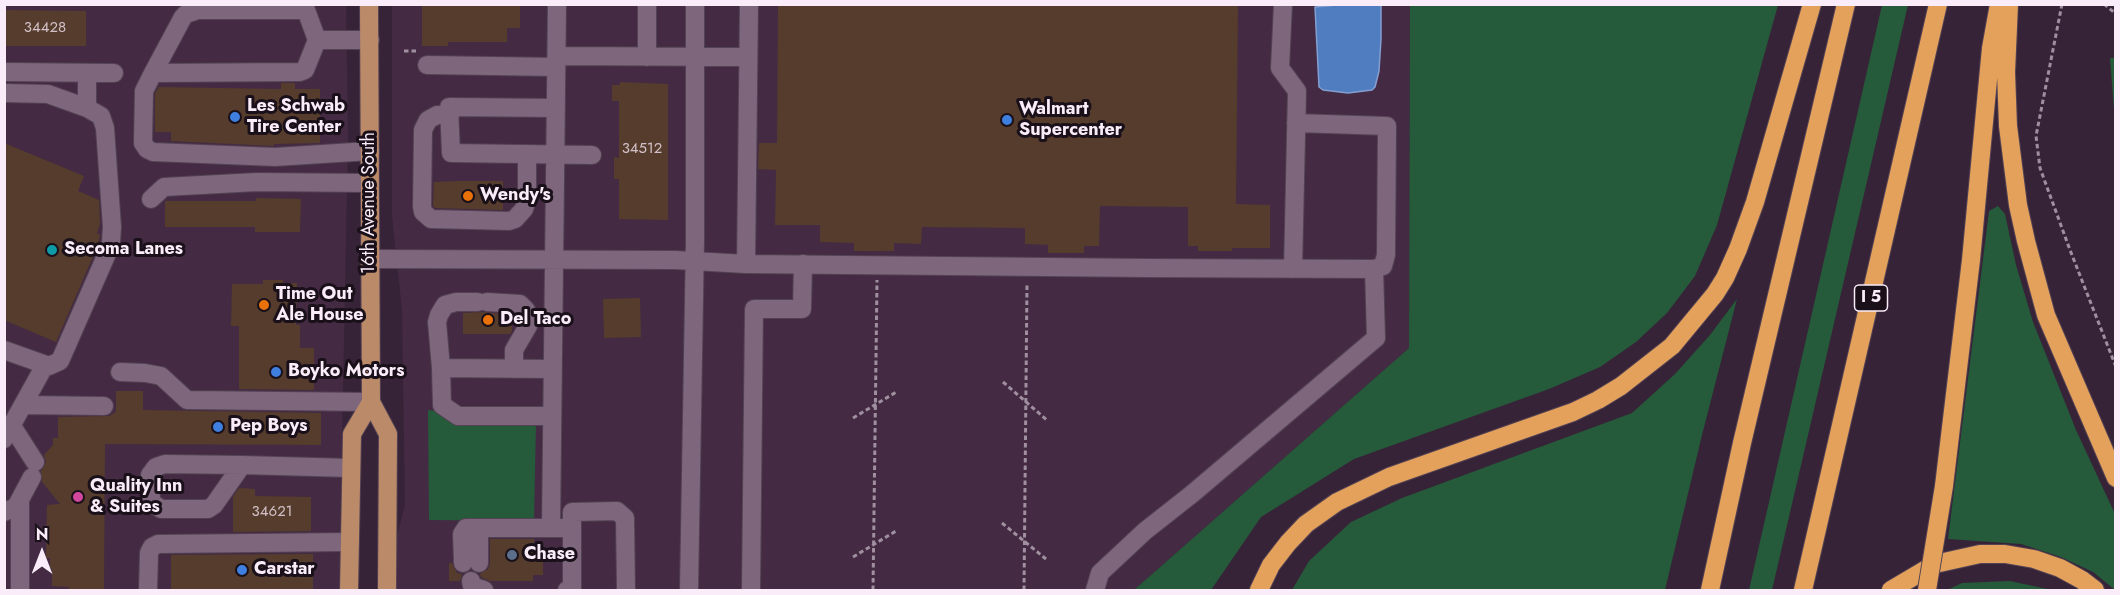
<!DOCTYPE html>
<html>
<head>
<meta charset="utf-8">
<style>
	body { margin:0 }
	#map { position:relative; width:2120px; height:595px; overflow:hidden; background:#372337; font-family:Jost,sans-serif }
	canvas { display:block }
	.frame { position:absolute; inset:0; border:6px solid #faecf9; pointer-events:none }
	.north { position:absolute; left:12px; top:523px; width:60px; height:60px; -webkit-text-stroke:4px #191019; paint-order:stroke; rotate:0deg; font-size:16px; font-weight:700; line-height:24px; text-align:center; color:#faecf9 }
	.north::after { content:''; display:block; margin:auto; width:21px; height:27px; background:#faecf9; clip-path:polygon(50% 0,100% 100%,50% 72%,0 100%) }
</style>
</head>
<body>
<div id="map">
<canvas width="2120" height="595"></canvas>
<div class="frame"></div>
<div class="north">N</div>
</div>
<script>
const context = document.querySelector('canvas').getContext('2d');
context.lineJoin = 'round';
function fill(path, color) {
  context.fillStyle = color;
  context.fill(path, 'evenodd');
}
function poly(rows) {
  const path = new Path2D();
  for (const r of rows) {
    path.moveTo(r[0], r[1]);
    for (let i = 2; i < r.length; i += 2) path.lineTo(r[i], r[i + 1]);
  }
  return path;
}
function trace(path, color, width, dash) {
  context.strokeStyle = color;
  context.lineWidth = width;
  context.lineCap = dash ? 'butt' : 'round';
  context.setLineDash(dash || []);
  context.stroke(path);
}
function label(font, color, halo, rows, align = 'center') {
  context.font = font + ' Jost,sans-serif';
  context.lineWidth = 6;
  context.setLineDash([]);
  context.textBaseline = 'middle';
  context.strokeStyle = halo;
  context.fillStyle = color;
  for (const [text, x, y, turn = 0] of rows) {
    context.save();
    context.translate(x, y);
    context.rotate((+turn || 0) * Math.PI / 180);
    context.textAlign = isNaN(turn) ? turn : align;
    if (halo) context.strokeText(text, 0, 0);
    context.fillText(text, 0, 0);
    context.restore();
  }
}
fill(poly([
	[4,5,346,5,348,137,339,590,5,590],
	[392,5,1410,5,1409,348,1134,590,395,590,395,544,405,505,402,310,392,216]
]), '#442b43');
fill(poly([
	[1410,5,1778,5,1717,225,1695,276,1667,313,1636,342,1600,367,1549,389,1354,459,1261,517,1211,590,1134,590,1409,348],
	[1882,5,1908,5,1772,590,1749,590],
	[2110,58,2115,58,2115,122],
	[1998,206,2005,214,2016,265,2033,322,2076,430,2115,514,2115,590,2093,572,2061,557,2021,544,1948,539,1989,211],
	[1737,299,1702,435,1665,590,1292,590,1309,561,1351,522,1402,498,1632,413,1675,374,1710,335],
	[428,410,536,423,534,521,429,520],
	[2010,581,2052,590,1947,590,1962,583]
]), '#255a3a');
const water = poly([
	[1337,5,1381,5,1381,39,1379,71,1375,87,1372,90,1348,93,1323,90,1319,87,1315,7,1337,5]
]);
fill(water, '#507dc0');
trace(water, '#839ed1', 1.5);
fill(poly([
	[422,4,520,4,520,28,507,28,507,42,448,42,448,46,422,46],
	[778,4,1238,4,1236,204,1270,205,1270,248,1232,248,1232,251,1198,251,1198,246,1188,246,1188,207,1100,206,1099,246,1084,246,1084,253,1048,253,1048,245,1025,244,1025,228,922,227,921,244,894,243,894,251,854,251,854,243,820,242,820,225,775,225,776,170,758,169,759,143,777,143],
	[4,10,86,11,86,46,4,46],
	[620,82,668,84,668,220,619,219,619,179,614,179,614,157,619,158,619,101,612,101,612,85,620,85],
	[281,83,295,83,295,89,320,89,320,143,274,144,274,146,171,141,171,132,155,132,155,93,159,87,281,89],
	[4,143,84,176,78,191,99,200,100,224,97,233,100,235,98,245,56,342,4,320],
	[459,181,503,181,503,210,435,208,433,206,434,182],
	[256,198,301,199,300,232,255,232,255,227,165,227,165,201,256,201],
	[263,280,283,280,283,283,297,283,296,325,300,325,300,348,314,348,314,390,239,389,239,326,231,326,232,284,263,284],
	[640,298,641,337,604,338,603,299],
	[483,312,512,315,512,331,510,334,463,334,463,313],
	[116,391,143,391,143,410,321,413,321,445,105,444,104,591,69,591,69,587,52,586,52,568,50,568,50,558,46,558,47,505,60,504,42,482,41,471,46,462,44,455,53,445,53,438,58,438,58,417,109,416,116,412],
	[239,488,255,489,255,496,311,497,311,531,233,532,233,497],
	[490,539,534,539,534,546,543,546,543,575,533,575,533,581,490,581,481,577,480,574,488,569,490,564],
	[313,554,313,591,171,591,171,555],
	[449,563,452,563,457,573,462,574,460,581,449,581]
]), '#553c2c');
const minor = poly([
	[557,4,551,528,572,528],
	[647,4,647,57],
	[1283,4,1280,68,1297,91,1293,269],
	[317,40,370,40],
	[557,56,748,57],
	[427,65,556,67],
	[4,72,114,73],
	[153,73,300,72,305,70,317,40,306,10,198,10,186,14,183,17,153,73,144,91,143,143,147,149,153,152,275,157,370,151],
	[4,93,48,94,87,108,101,116,105,128,112,227,111,242,109,249,60,361,49,366,4,350],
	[87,108,87,73],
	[556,108,449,107,451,153,592,155],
	[450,115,437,115,428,120,423,130,422,206,423,212,431,219,509,221,515,219,524,209,527,200,527,154],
	[151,199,164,187,257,182,370,183],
	[370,259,675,260,746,264,1147,268,1374,269,1383,266,1386,255,1387,126,1296,123],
	[746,264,749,4],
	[487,302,520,304,526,310,529,319,528,326,514,350,514,369],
	[441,368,437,322,439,315,445,305,456,302,478,302],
	[120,372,145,373,161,376,187,400,371,402],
	[24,405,104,406],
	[551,416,458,416,442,405,441,368,552,369],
	[12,426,35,462],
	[4,439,45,365],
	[242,465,214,505,208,509,161,509,151,502,150,475,156,467,165,464,242,465,350,468],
	[20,501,20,590],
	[4,512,16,507,32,477],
	[463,563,462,534,466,528,551,528],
	[479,563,479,533,483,528],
	[471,581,472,586,484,590],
	[148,590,149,553,152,547,158,544,350,542],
	[567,590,572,590,572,512,617,511,625,518,626,590],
	[689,590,695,240,695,4],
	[751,590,754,309,802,309,803,264],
	[1095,590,1100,573,1145,531,1192,494,1376,338,1374,269]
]);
const major = poly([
	[369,4,371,402,388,434,387,590],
	[349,590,352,434,371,402]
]);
const highway = poly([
	[2009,4,2006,72,2008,126,2018,205,2026,241,2046,315,2116,478],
	[1944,486,1971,260,1991,48,1999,4],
	[1259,590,1271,565,1288,543,1306,524,1337,502,1389,477,1573,412,1598,400,1621,386,1672,346,1715,294,1725,278,1738,249,1755,202,1812,4],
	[1710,590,1742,443,1846,4],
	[1803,590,1938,4],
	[1891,590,1935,564,1980,554,2005,554,2034,559,2060,568,2082,580,2095,590]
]);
trace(minor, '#534253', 20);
trace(major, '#534253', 20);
trace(highway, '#534253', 20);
trace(poly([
	[2062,4,2036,136,2040,168,2070,250,2116,367],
	[2104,4,2116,14],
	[404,51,417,51],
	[1003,382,1048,421],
	[853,418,898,391],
	[1002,523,1046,559],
	[853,557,896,531],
	[873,590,877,280],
	[1024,590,1027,283]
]), '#a08f9f', 3, [4.5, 3]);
trace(minor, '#7e677d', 18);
trace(major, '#bb8a69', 18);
trace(highway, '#e3a15c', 18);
const highwayBridge = poly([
	[1927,590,1944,486]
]);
trace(highwayBridge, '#534253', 20, []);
trace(highwayBridge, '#e3a15c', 18);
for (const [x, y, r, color] of [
	[235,117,6,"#3f7fe0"],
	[1007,120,6,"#3f7fe0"],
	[468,196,6,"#e8710a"],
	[52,250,6,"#0f9aa8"],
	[264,305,6,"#e8710a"],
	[488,320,6,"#e8710a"],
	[276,372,6,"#3f7fe0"],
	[218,427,6,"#3f7fe0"],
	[78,497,6,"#d1479c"],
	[512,555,6,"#5c6f8a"],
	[242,570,6,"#3f7fe0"]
]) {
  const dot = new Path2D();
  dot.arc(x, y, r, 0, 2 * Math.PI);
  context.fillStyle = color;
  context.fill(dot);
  trace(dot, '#191019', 2);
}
label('15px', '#d1c0c6', null, [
	["34428",45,28],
	["34512",642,149],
	["34621",272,512]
]);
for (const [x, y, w] of [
	[1871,298,33]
]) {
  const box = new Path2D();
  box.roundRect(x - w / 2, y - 13, w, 26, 4.5);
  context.fillStyle = '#191019';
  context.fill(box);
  trace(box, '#faecf9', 1.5);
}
label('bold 16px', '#faecf9', null, [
	["I 5",1871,298]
]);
label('bold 18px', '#faecf9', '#191019', [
	["Les Schwab",247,107],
	["Tire Center",247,128],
	["Walmart",1019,110],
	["Supercenter",1019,131],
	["Wendy's",480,196],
	["Secoma Lanes",64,250],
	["Time Out",276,295],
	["Ale House",276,316],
	["Del Taco",500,320],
	["Boyko Motors",288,372],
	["Pep Boys",230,427],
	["Quality Inn",90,487],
	["& Suites",90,508],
	["Chase",524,555],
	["Carstar",254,570]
], 'left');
label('18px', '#faecf9', '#191019', [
	["16th Avenue South",370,203,-90]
]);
</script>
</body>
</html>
